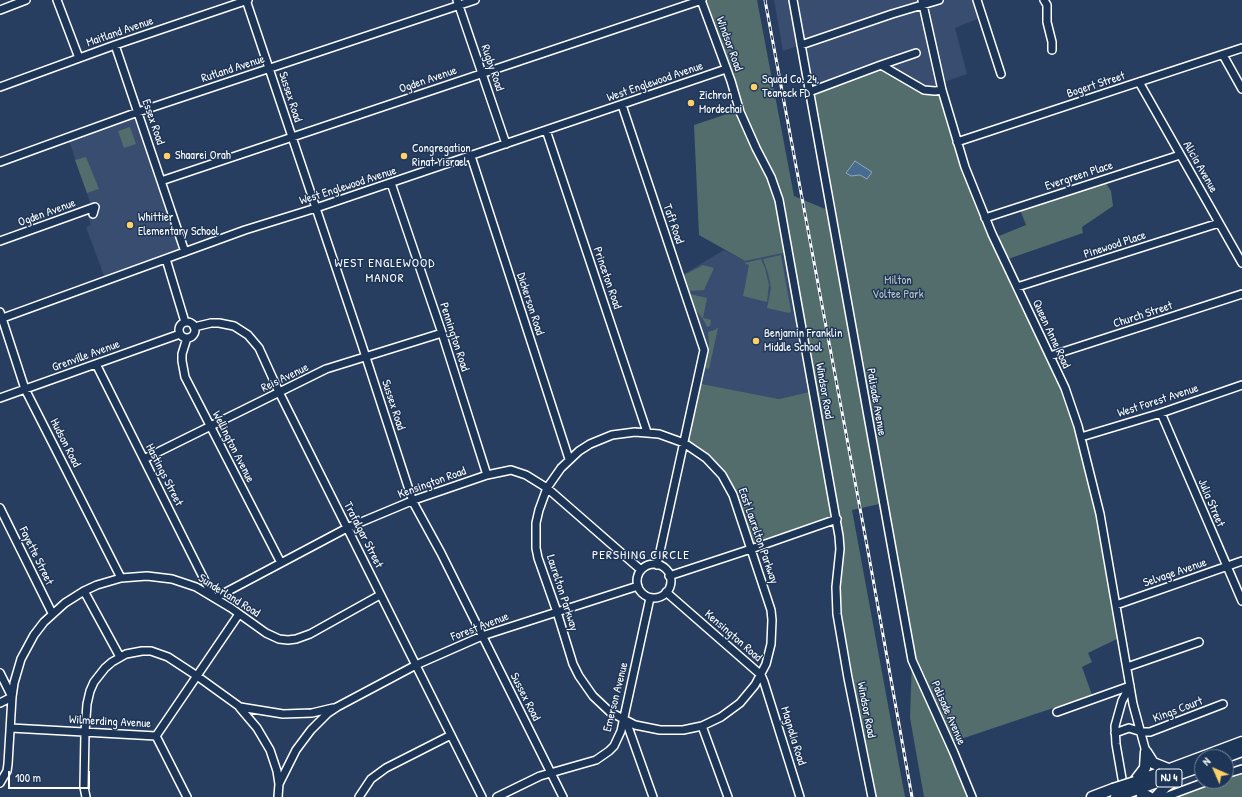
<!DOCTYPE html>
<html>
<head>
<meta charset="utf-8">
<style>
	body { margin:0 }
	#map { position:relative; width:1242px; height:797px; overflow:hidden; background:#283e61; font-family:"Patrick Hand",sans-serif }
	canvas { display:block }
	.north { position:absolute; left:1194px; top:749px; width:40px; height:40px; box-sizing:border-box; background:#1d3557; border:1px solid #77869a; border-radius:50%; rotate:315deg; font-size:11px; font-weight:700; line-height:16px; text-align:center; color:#fff }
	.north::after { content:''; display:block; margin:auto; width:14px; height:18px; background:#ffd166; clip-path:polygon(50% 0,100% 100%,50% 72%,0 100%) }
	.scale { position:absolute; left:8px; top:771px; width:82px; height:18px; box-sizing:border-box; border:2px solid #fff; border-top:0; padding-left:5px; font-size:12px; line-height:14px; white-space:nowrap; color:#fff; -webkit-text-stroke:3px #1d3557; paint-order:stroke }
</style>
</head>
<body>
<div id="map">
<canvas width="1242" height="797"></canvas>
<div class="north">N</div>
<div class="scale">100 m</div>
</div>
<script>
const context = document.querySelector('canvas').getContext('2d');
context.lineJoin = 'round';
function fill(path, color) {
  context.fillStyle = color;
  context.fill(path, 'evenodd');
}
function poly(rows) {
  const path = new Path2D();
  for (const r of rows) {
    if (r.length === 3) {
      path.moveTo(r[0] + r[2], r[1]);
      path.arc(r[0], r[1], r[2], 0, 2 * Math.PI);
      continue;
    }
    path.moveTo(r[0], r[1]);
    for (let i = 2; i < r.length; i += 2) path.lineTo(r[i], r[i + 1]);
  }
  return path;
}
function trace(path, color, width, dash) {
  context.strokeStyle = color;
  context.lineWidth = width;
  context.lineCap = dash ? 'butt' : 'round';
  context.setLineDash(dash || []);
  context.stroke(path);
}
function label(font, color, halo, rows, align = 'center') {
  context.font = font + ' "Patrick Hand",sans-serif';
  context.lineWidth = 3;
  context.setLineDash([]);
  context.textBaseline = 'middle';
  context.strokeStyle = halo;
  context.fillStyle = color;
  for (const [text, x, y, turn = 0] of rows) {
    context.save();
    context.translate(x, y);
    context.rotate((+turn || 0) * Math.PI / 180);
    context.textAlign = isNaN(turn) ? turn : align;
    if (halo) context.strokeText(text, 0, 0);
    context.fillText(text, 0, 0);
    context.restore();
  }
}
fill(poly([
	[774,0,977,0,982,17,955,28,967,74,941,83,942,90,809,92,800,45,783,51],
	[138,112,185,252,106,281,86,227,91,225,86,210,92,208,68,138],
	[724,250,745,261,788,252,813,391,779,399,697,383,704,350,679,277]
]), '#394d70');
fill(poly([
	[701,0,757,0,794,196,830,211,809,92,881,65,918,87,942,90,957,142,994,238,1026,225,1019,207,1104,180,1111,191,1113,206,1082,227,1083,233,1005,260,1065,388,1081,437,1121,637,1088,653,1092,662,1082,667,1092,695,949,743,972,797,924,797,910,718,912,659,884,503,852,510,905,797,872,797,848,678,836,587,837,519,751,549,722,475,684,443,697,383,779,399,813,391,788,252,745,261,699,235,694,125,739,110],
	[130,127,136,144,124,148,118,131],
	[86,157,99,189,87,193,75,160],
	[781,255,791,312,789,313,767,308,771,288,768,273,763,259],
	[761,259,765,268,769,285,767,302,743,296,749,265,744,263],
	[703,265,714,268,704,290,689,291,684,275],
	[690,294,707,298,703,318,711,320,710,326,707,327,703,319,695,309],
	[717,328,718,328,709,369,704,368,709,345,708,332,715,330],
	[1242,769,1242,797,1165,797,1208,781,1226,781,1226,774]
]), '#526d6b');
const water = poly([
	[855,161,872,172,867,179,860,175,851,176,846,173,855,161]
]);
fill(water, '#486c90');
trace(water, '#91a7bc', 1);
const minor = poly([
	[57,0,79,58],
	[246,0,361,342,413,502,441,553,563,797],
	[457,0,506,144],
	[701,0,731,81,740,112,756,148,771,177,779,200,839,536,840,549,836,587,837,614,848,678,872,797],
	[793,0,912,660,954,753,972,797],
	[922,0,942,90,965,167,992,234,1065,388,1078,426,1100,514,1133,704,1146,752],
	[977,0,1001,74],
	[1044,0,1047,5,1047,22,1052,42,1052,50],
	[0,10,26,0],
	[115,45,185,252],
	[801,45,892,14,939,0],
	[1223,55,1242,89],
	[881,65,916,53],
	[1139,82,1242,263],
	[0,87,115,45,248,0],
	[809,92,881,65,924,90,935,91,942,90],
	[622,105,704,350,657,565],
	[546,130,647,432],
	[957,142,1242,48],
	[471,156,569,459],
	[0,162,138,112,475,0],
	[161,181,702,0],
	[391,183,442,333,487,475],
	[985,218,1180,155],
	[0,241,95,207,93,214],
	[166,259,185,322],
	[1017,287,1219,223],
	[0,312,25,389,121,578],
	[0,319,245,230,316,208,726,69],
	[187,330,8],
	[194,327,211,323,219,323,234,326,248,335,259,348,279,392,482,797],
	[187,338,182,354,182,361,185,377,281,563],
	[1050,356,1242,294],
	[96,364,213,597],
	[0,398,180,334],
	[1161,413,1242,601],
	[635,432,659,434,684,443,706,458,722,475,733,495,771,610,772,620,771,644,766,664,755,685,740,703,721,717,702,726,683,730,660,730,635,725,610,712,593,696,579,676,573,664,557,612,538,558,536,548,536,523,539,510,547,488,561,468,579,451,590,444,612,435,635,432],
	[1081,437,1161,413,1242,385],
	[144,459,326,369,442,333],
	[0,508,52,613],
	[654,581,17],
	[669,576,751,549,837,519],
	[84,591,120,657],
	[666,592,761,675,764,682,800,797],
	[215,598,347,528,414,500,487,475,511,470,526,475,547,488,641,570],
	[1116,605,1242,561],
	[1127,667,1199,642],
	[0,673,12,697,0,703],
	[240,708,257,728,270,750,277,771,279,784],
	[1057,712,1130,686],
	[626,721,653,797],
	[702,726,728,797],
	[11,728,156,736,239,614],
	[1115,733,1129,728,1142,732,1150,732,1223,704],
	[156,736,187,797],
	[1226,774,1242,769],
	[0,783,7,771,8,764,12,697,14,683,21,659,34,635,44,622,65,603,84,591,97,585,121,578,147,576,172,579,196,587,231,608,266,633,279,639,288,640,296,639,310,634,380,595],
	[1124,790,1116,744,1115,726,1122,701,1130,686],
	[86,797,84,787,85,732,87,704,90,691,94,682,105,668,112,662,126,654,142,651,151,651,168,657,197,676,240,707,283,714,312,713,333,708],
	[278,797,279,784,296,750,311,730,328,713,337,707,416,665,482,636,638,586],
	[359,797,371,779,386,768,451,735],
	[497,797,540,776,596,760,609,751,614,746,621,731,650,598],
	[1165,797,1208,781]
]);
const highway = poly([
	[1146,752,1153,763,1168,769],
	[1202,757,1242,742],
	[1226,757,1242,751],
	[1135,781,1145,768,1146,752],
	[1135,782,1202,757],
	[1135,790,1202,766],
	[1135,790,1149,797],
	[1092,797,1113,789],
	[1156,797,1165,787,1175,780]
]);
trace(minor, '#fff', 10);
trace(highway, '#fff', 13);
trace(minor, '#1d3557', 7);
trace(highway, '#1d3557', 10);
const rail = poly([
	[765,0,868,551,912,797]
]);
trace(rail, '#fff', 3);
trace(rail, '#1d3557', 1.5, [4.5]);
const highwayBridge = poly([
	[1113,789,1135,782],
	[1116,797,1135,790]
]);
trace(highwayBridge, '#fff', 13, []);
trace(highwayBridge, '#1d3557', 10);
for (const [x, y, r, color] of [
	[754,87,4,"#ffd166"],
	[691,103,4,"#ffd166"],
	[167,156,4,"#ffd166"],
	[404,156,4,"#ffd166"],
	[130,225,4,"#ffd166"],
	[756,341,4,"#ffd166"]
]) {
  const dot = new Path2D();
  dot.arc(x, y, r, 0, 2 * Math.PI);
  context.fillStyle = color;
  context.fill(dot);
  trace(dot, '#1d3557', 1.5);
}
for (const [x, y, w] of [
	[1169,778,26]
]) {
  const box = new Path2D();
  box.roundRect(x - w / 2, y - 9, w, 18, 3);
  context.fillStyle = '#1d3557';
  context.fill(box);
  trace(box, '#fff', 1);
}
label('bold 11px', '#fff', null, [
	["NJ 4",1169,778]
]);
label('12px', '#fff', '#1d3557', [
	["Maitland Avenue",120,32,-19],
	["Windsor Road",729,44,70],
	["Rugby Road",492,68,71],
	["Rutland Avenue",233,69,-18],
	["Ogden Avenue",428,80,-19],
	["West Englewood Avenue",655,82,-19],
	["Bogert Street",1096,85,-18],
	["Sussex Road",290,97,72],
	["Essex Road",153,122,71],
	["Alicia Avenue",1200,167,60],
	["Evergreen Place",1079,176,-18],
	["West Englewood Avenue",348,186,-18],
	["Ogden Avenue",47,213,-20],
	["Taft Road",673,224,71],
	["Pinewood Place",1115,245,-18],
	["Princeton Road",607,278,71],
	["Dickerson Road",530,304,72],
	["Church Street",1143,315,-18],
	["Queen Anne Road",1051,334,65],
	["Pennington Road",454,337,72],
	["Grenville Avenue",86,356,-20],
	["Reis Avenue",285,378,-26],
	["Windsor Road",824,391,80],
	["West Forest Avenue",1158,401,-18],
	["Palisade Avenue",876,402,80],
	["Sussex Road",393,405,72],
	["Hudson Road",65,443,63],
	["Wellington Avenue",233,447,63],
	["Hastings Street",164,475,63],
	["Kensington Road",432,483,-20],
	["Julia Street",1211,503,67],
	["Trafalgar Street",363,535,63],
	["East Laurelton Parkway",758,536,71],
	["Fayette Street",36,556,64],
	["Selvage Avenue",1175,573,-19],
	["Laurelton Parkway",562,593,72],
	["Sunderland Road",229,596,32],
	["Forest Avenue",480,627,-21],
	["Kensington Road",733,636,41],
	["Sussex Road",525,697,63],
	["Emerson Avenue",616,697,-76],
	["Windsor Road",866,710,79],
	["Kings Court",1178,710,-21],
	["Palisade Avenue",948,713,66],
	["Wilmerding Avenue",110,722,3],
	["Magnolia Road",793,736,73]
]);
label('12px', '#fff', '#1d3557', [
	["Squad Co. 24,",762,80],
	["Teaneck FD",762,94],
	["Zichron",699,96],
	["Mordechai",699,110],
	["Congregation",412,149],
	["Rinat Yisrael",412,163],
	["Shaarei Orah",175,156],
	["Whittier",138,218],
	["Elementary School",138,232],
	["Benjamin Franklin",764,334],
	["Middle School",764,348]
], 'left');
label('12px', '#bac5c4', '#1d3557', [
	["Milton",898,281],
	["Voltee Park",898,295]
]);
context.letterSpacing = '1px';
label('13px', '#fff', '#1d3557', [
	["WEST ENGLEWOOD",385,264],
	["MANOR",385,279],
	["PERSHING CIRCLE",641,556]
]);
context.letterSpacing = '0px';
</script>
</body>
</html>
